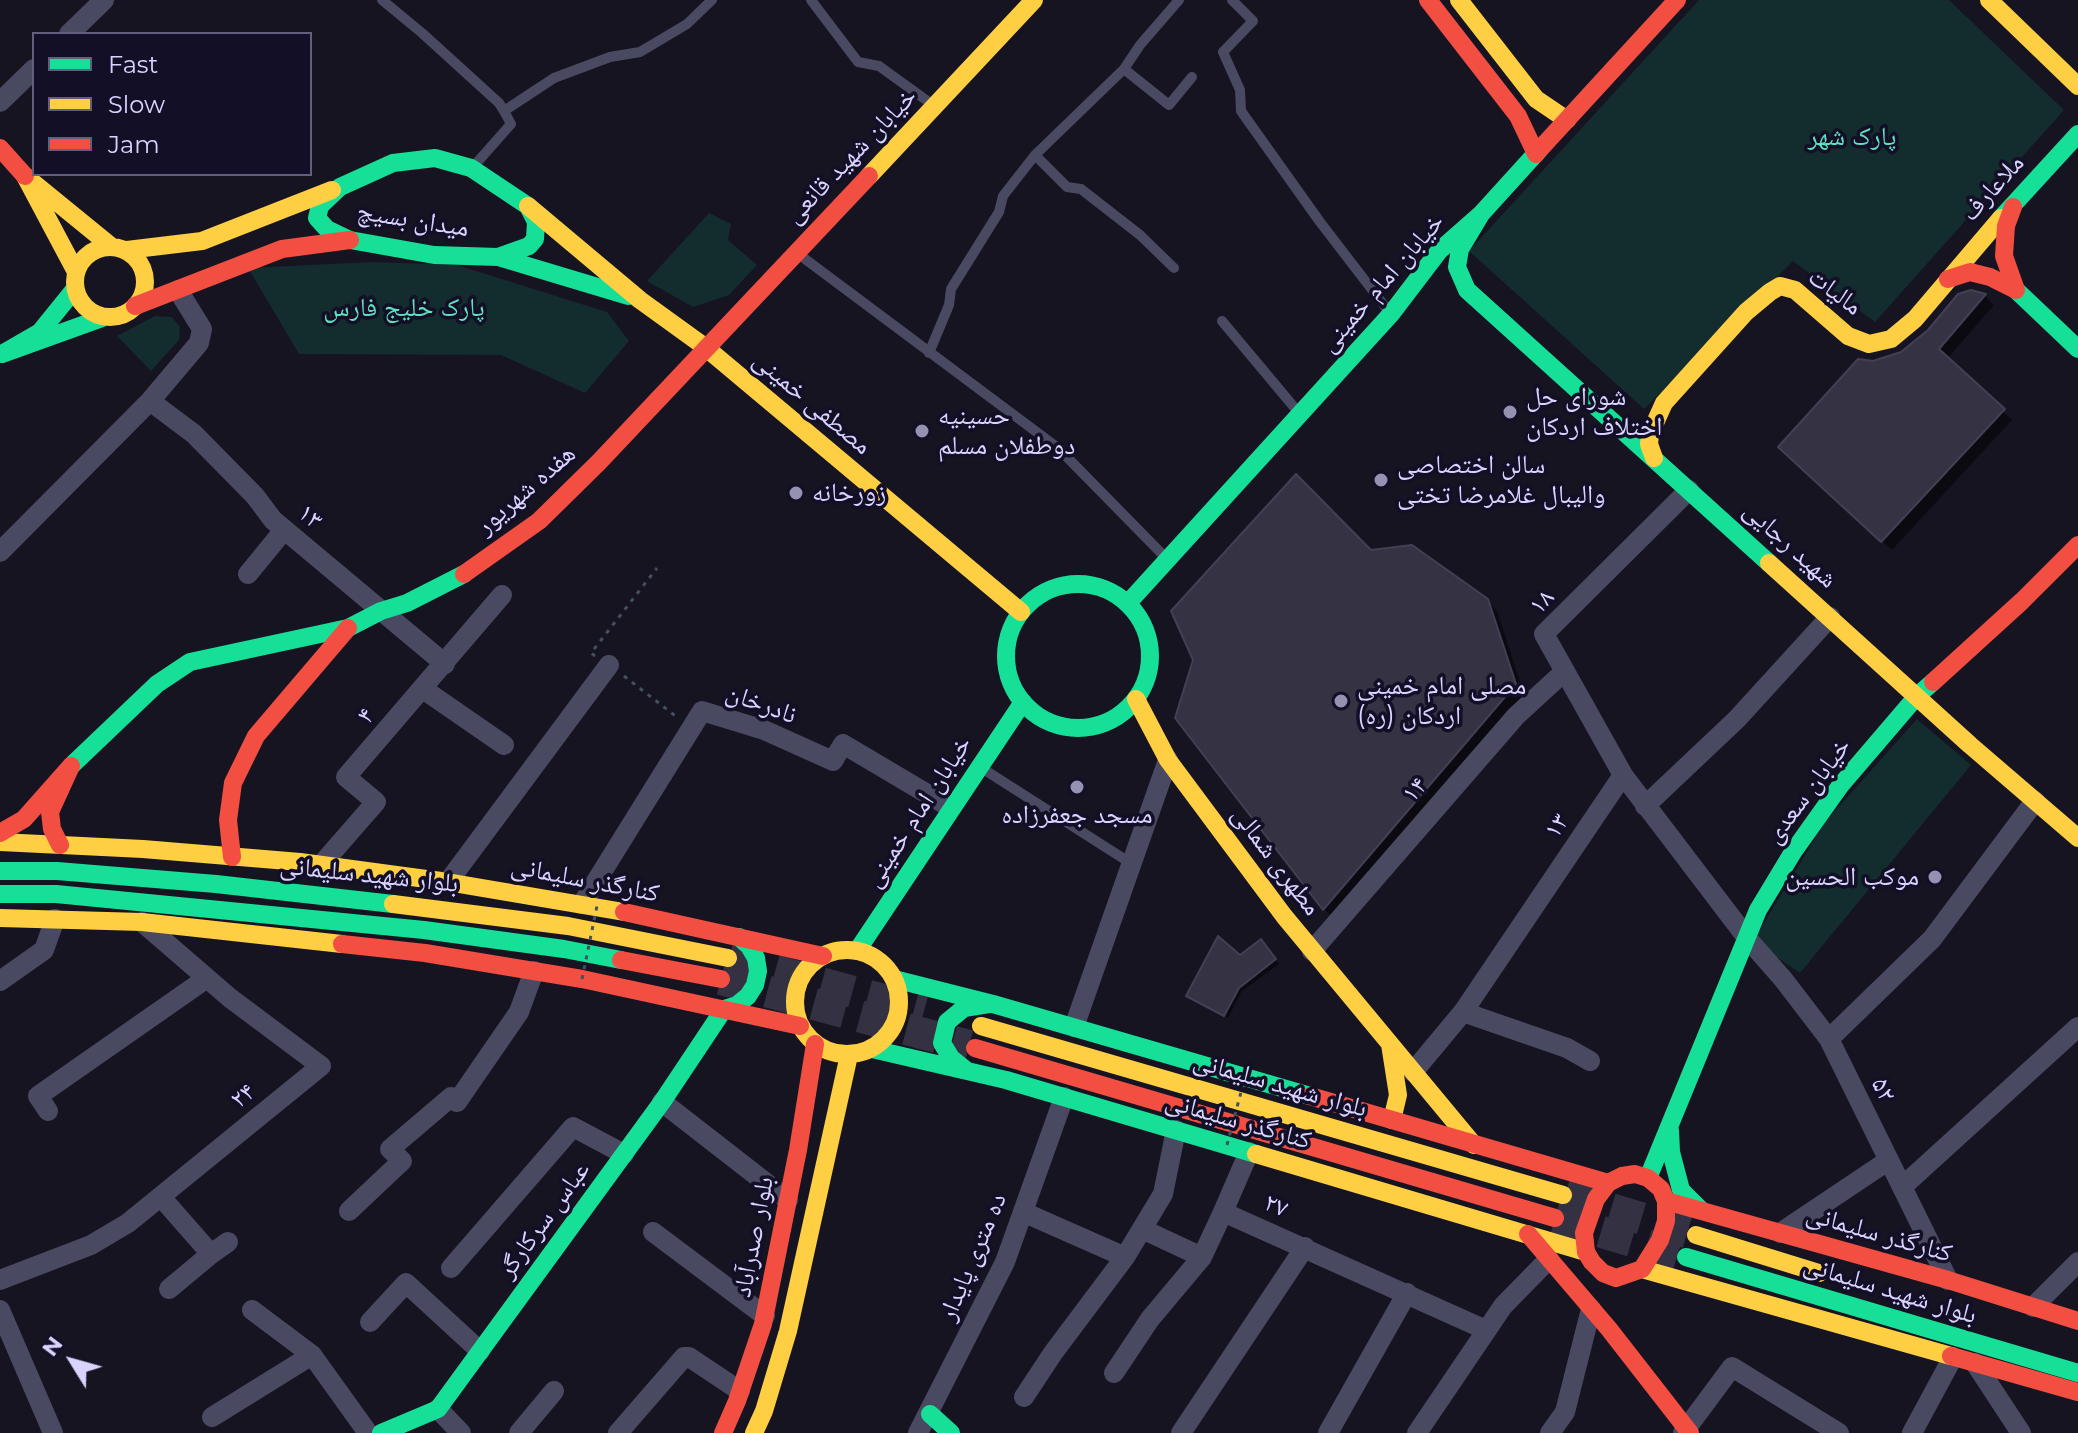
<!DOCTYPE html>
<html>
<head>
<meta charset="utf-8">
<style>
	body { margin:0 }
	#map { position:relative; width:2078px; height:1433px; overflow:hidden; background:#161421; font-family:Montserrat,sans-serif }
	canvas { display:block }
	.legend { position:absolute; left:32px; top:32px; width:280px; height:144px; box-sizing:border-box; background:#130f26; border:2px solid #625e7d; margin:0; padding:10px 14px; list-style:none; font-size:24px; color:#d9d4ff }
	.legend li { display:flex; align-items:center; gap:16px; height:40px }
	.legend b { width:40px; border:2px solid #625e7d }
	.north { position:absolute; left:32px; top:1321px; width:80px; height:80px; -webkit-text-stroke:6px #130f26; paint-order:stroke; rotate:307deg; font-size:22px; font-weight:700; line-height:32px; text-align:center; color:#d9d4ff }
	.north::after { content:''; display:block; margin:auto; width:28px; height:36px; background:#d9d4ff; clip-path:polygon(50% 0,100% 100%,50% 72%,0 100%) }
</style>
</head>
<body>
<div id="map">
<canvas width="2078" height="1433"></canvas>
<ul class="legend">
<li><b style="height:10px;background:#16e098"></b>Fast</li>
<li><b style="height:10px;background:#ffcf43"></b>Slow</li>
<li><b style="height:10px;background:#f24e42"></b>Jam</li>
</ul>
<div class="north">N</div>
</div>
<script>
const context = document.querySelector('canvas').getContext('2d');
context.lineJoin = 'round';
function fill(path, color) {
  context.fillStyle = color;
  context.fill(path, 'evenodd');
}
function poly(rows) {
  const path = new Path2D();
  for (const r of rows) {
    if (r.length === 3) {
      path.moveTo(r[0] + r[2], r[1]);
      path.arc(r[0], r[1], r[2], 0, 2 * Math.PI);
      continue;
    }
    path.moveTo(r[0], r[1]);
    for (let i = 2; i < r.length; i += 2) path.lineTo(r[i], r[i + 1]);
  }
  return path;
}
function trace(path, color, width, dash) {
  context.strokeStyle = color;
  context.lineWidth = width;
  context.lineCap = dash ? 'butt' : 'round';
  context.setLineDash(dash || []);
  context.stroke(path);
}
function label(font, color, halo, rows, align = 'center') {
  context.font = font + ' Montserrat,"Noto Naskh Arabic",sans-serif';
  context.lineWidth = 7;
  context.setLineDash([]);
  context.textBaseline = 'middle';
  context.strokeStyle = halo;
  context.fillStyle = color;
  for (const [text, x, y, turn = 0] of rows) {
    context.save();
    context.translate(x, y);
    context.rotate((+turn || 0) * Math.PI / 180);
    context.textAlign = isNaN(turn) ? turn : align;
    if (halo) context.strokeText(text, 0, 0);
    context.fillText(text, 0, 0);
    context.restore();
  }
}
fill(poly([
	[1699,0,1949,0,2064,110,1875,322,1793,261,1644,409,1469,251],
	[709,213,731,224,728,240,757,265,729,295,693,307,647,281],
	[371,262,457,265,607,312,629,341,585,393,501,355,299,354,248,268],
	[155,316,172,317,180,327,179,340,151,371,117,336],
	[1917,719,1971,765,1800,973,1753,941,1825,822]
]), '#132c2d');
fill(poly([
	[1971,292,1985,296,1994,305,1947,359,2012,420,1892,550,1789,456,1873,363,1902,354],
	[1370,552,1487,601,1497,611,1524,694,1333,917,1324,909],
	[1265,946,1279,964,1242,991,1228,1018,1188,995,1240,957]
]), '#0007');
const building = poly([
	[1971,290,1986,294,1939,349,2005,409,1881,542,1778,447,1858,359,1873,361,1901,352,1928,330,1958,294,1971,290],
	[1296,474,1371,550,1412,545,1488,599,1516,684,1323,910,1175,718,1193,660,1171,611,1296,474],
	[1218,936,1240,955,1261,939,1276,959,1239,988,1224,1016,1186,996,1218,936]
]);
fill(building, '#343243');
trace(building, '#433f54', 2);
trace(poly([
	[729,958,924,1011],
	[721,979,969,1046],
	[1565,1195,1696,1235],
	[1555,1218,1686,1257]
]), '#333142', 32, [32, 16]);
trace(poly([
	[595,656,591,653,657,568],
	[624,676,678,718]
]), '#44505f', 3, [4, 6]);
trace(poly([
	[382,0,422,33,499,103,504,111,511,124,473,167],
	[811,0,858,62,879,66,933,105],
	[1232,0,1253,21,1223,52,1240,90,1241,111,1320,222,1390,313],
	[1124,69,1140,45,1179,0],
	[504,111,554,78,610,57,640,52,687,24,712,0],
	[1035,155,1067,187,1081,189,1140,235,1174,268],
	[797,253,1058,448,1166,558],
	[1222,321,1299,413],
	[929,353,949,305,951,289,999,212,1003,196,1035,155,1124,69,1169,105,1192,77],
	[980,767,1132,864]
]), '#4a4962', 10);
trace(poly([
	[69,34,104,0],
	[0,102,34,69],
	[150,401,194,434,255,496,273,520,445,664],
	[1689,490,1544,634,1623,775,1747,938,1783,979,1829,1039,1948,1280],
	[0,552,150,401,199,343,202,329,178,290],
	[248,574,284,530],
	[423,689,504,745],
	[1645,806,1737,719,1830,617],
	[321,865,376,802,346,777,502,595],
	[448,882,609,665],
	[582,904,702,711,764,730,833,761,843,744,951,808],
	[1312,951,1516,716,1565,671],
	[0,981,44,950,55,919],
	[1463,1012,1567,1048,1590,1061],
	[1074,1027,1168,760],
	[1829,1039,1932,939,2035,801],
	[1413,1072,1463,1012,1623,775],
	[662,1102,788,1200],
	[48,1111,38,1096,207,978],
	[1902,1187,2078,1027],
	[161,1197,211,1254,169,1289],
	[349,1211,402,1161,390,1149,451,1097,457,1102,519,1012,534,971],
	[1023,1212,1125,1257,1163,1194,1176,1130],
	[1223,1212,1249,1152],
	[1142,1229,1202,1257],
	[653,1232,765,1316],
	[1780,1233,1889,1160],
	[211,1254,228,1242],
	[451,1268,573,1127,624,1154],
	[0,1280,91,1245,128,1223,321,1066,230,998,142,922],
	[2033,1307,2078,1262],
	[0,1310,53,1433],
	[252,1310,312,1355,368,1433],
	[370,1322,406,1283,480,1351],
	[1975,1363,2021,1433],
	[1114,1373,1150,1319,1202,1257,1223,1212,1486,1330],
	[1024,1397,1053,1353,1125,1257],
	[438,1409,461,1433],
	[212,1417,312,1355],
	[519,1433,554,1391],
	[618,1433,684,1357,689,1357,740,1391],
	[918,1433,1005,1262,1064,1097],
	[1181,1433,1305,1247],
	[1328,1433,1407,1293],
	[1417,1433,1503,1306,1549,1259],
	[1550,1433,1565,1412,1591,1309],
	[1683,1433,1732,1367,1839,1433],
	[1912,1433,1953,1357]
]), '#4a4962', 20);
trace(poly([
	[435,158,471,168,528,206,536,222,535,239,529,246,498,257,434,255,350,240,327,229,317,218,320,206,340,187,393,163,435,158],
	[1481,214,1460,249,1457,267,1467,290,1769,563],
	[2001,218,2078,134],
	[498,257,628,296],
	[74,290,40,332,2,354,102,318],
	[2016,290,2078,349],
	[1078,656,72],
	[1128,603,1391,314,1439,251,1481,214,1540,149],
	[71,766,157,684,190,662,348,628,381,611,407,603,464,574],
	[0,871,57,871,216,884,393,904],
	[0,894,56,894,424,930,564,949,621,960],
	[857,951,1023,702],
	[894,979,993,1004,1310,1096],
	[872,1049,1006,1080,1256,1154],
	[966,1070,951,1058,942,1043,947,1022,964,1008,989,1004],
	[1670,1130,1671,1152,1681,1190,1701,1210],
	[1648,1178,1758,910,1793,852,1840,786,1917,696,1933,682],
	[1686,1257,2078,1373],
	[930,1414,951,1433],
	[381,1433,438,1409,662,1102,724,1009,737,1005,748,996,755,985,758,971,756,958,749,946,739,937]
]), '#16e098', 18);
trace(poly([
	[1459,0,1536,99,1567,120],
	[1989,0,2078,86],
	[869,176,1034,0],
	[528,206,640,300,705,347,1021,612],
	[110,282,35],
	[127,250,202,241,332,190],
	[75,270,25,176,112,247],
	[1654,458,1649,444,1650,434,1664,403,1746,312,1770,292,1780,286,1795,290,1848,336,1869,344,1891,339,1915,319,2001,218],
	[1769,563,1970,745,2078,838],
	[1136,699,1168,760,1284,916,1474,1145],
	[0,842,143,849,300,862,441,881,624,912],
	[393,904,568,926,728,958],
	[0,918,142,922,342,944],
	[847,1002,52],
	[981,1026,1563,1195],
	[1390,1044,1398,1095,1392,1120],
	[1256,1154,1586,1252],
	[1696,1235,1819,1273],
	[1642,1269,1951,1356],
	[754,1433,764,1411,788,1331,849,1055]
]), '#ffcf43', 18);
trace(poly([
	[1428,0,1518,116,1536,154],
	[0,148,25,176],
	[1540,149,1677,0],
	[1948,279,1970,272,1990,277,2016,290,2004,256,2006,226,2013,207],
	[135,306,282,249,350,240],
	[464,574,539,521,599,462,869,176],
	[1933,682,2022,601,2078,545],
	[0,833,24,819,71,766,50,812,52,829,60,845],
	[232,857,228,820,233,783,256,736,348,628],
	[624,912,823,956],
	[342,944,425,953,582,979,800,1026],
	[621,960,721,979],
	[975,1048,1555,1218],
	[1310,1096,1608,1183],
	[1635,1174,1648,1178,1661,1189,1666,1201,1666,1221,1660,1240,1642,1269,1616,1278,1603,1273,1592,1262,1586,1252,1584,1233,1596,1199,1608,1183,1622,1176,1635,1174],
	[1666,1201,1948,1280,2078,1321],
	[1528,1234,1609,1329,1690,1433],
	[1951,1356,2078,1392],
	[723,1433,737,1401,763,1324,798,1150,815,1044]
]), '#f24e42', 18);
trace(poly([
	[582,979,597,906],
	[1227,1145,1245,1077]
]), '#44505f', 3, [4, 6]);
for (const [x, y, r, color] of [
	[1510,412,8,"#9591b1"],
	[922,431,8,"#9591b1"],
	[1381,480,8,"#9591b1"],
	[796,493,8,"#9591b1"],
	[1341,701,8,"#9591b1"],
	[1077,787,8,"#9591b1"],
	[1935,877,8,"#9591b1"]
]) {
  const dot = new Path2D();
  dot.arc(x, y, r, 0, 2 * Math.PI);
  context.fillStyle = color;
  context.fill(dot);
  trace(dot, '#130f26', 3);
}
label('26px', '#5fe0c0', '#130f26', [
	["پارک شهر",1852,137],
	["پارک خلیج فارس",404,308]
]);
label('26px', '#d9d4ff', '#130f26', [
	["خیابان شهید قانعی",851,156,-46],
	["ملاعارف",1993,188,-48],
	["میدان بسیچ",413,220,9],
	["خیابان امام خمینی",1382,283,-49],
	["مالیات",1835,292,37],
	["مصطفی خمینی",812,403,40],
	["هفده شهریور",526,490,-41],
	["۱۳",310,517,40],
	["شهید رجایی",1790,545,42],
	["۱۸",1542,602,-48],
	["نادرخان",761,704,20],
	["۴",366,716,-49],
	["۱۴",1415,790,-48],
	["خیابان سعدی",1808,791,-53],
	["خیابان امام خمینی",918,812,-57],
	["۱۳",1557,826,-56],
	["مطهری شمالی",1276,861,53],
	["بلوار شهید سلیمانی",369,875,6],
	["کنارگذر سلیمانی",585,880,11],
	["بلوار شهید سلیمانی",1280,1085,16],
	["۵۲",1883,1090,64],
	["۲۴",243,1096,-39],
	["کنارگذر سلیمانی",1238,1121,16],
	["۲۷",1276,1206,23],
	["عباس سرکارگر",544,1220,-54],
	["کنارگذر سلیمانی",1879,1234,16],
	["بلوار صدرآباد",754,1237,-79],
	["ده متری پایدار",973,1257,-67],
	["بلوار شهید سلیمانی",1890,1290,17]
]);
label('26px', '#d9d4ff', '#130f26', [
	["شورای حل",1526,397],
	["اختلاف اردکان",1526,427],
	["حسینیه",938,416],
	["دوطفلان مسلم",938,446],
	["سالن اختصاصی",1397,465],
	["والیبال غلامرضا تختی",1397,495],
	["زورخانه",812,493],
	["مصلی امام خمینی",1357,686],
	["(ره) اردکان",1357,716],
	["مسجد جعفرزاده",1077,815,"center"],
	["موکب الحسین",1919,877,"right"]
], 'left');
</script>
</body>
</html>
